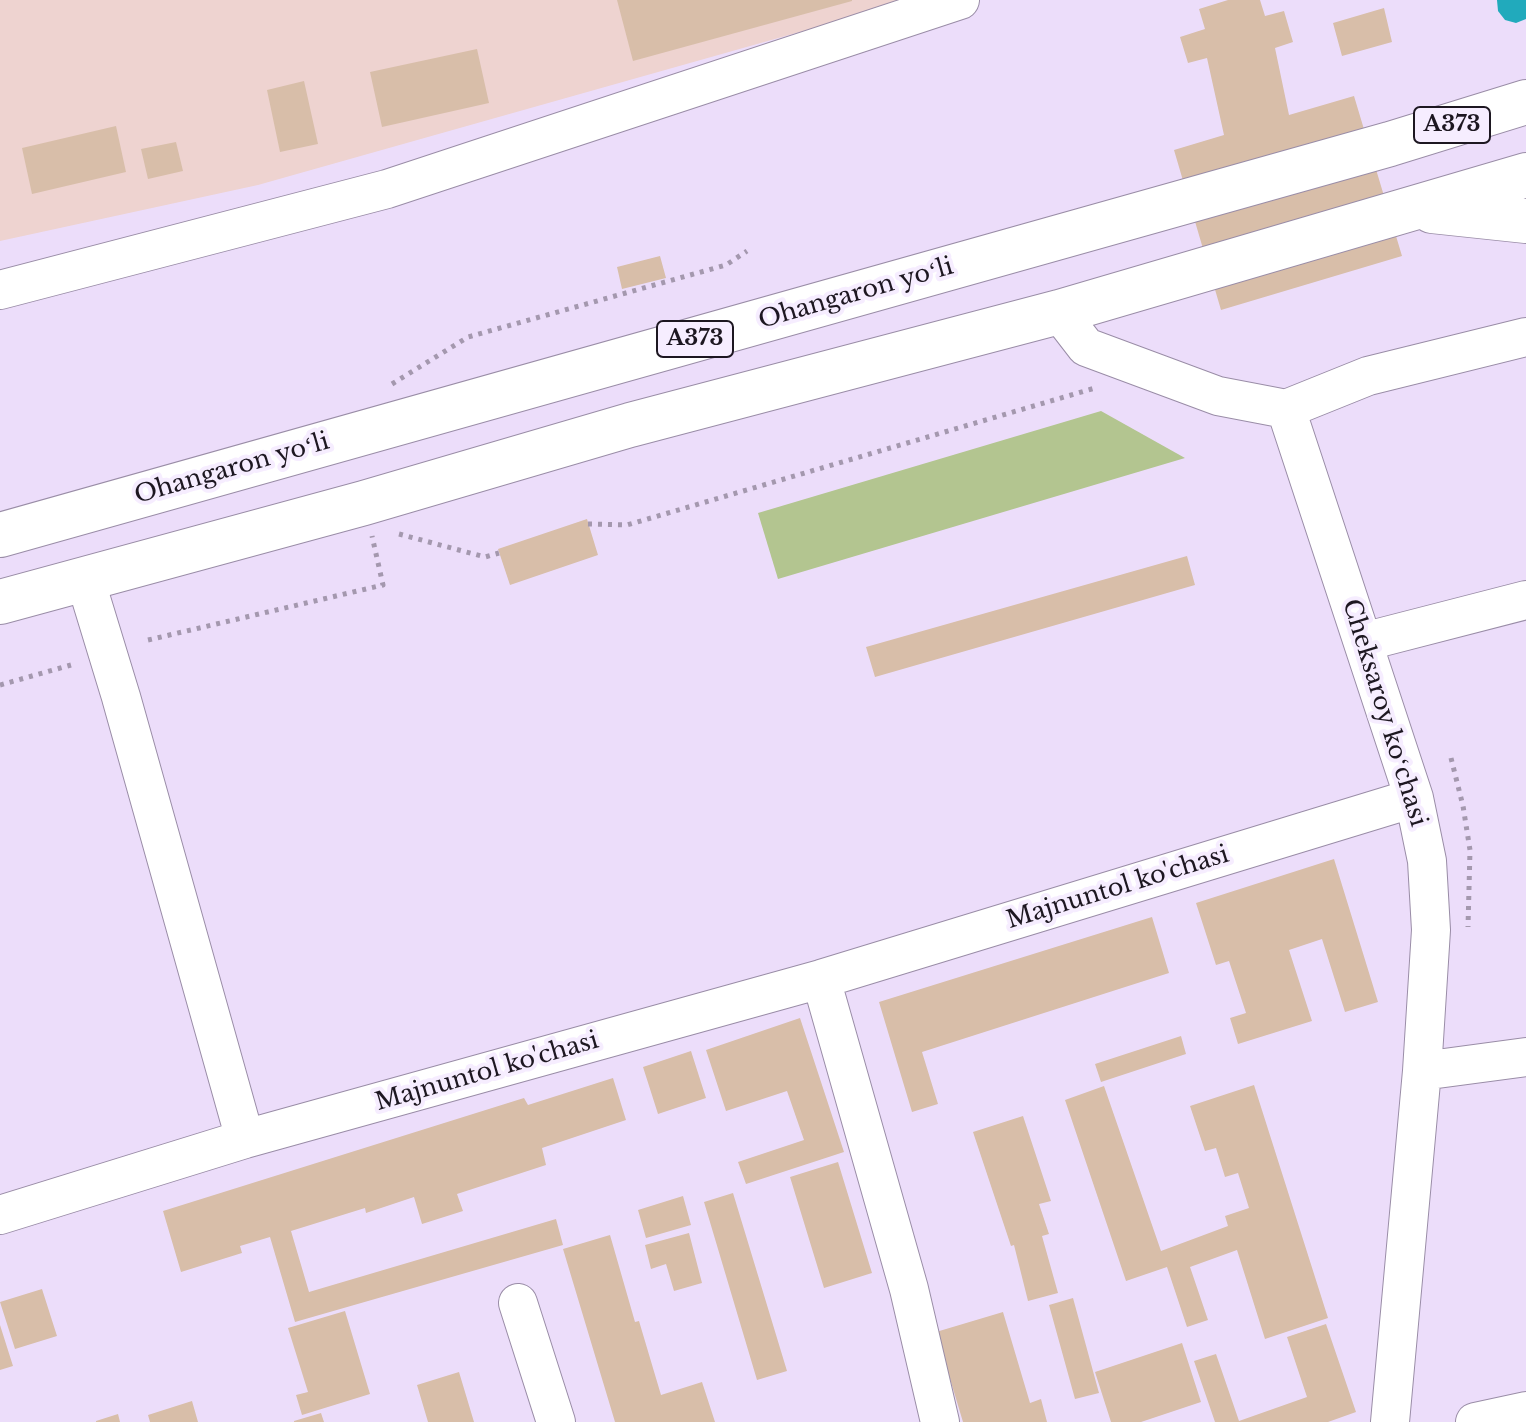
<!DOCTYPE html>
<html>
<head>
<meta charset="utf-8">
<style>
	body { margin:0 }
	canvas { display:block; background:#ecddfa }
</style>
</head>
<body>
<canvas width="1526" height="1422"></canvas>
<script>
const context = document.querySelector('canvas').getContext('2d');
context.lineJoin = 'round';
function fill(path, color) {
  context.fillStyle = color;
  context.fill(path, 'evenodd');
}
function poly(rows) {
  const path = new Path2D();
  for (const r of rows) {
    path.moveTo(r[0], r[1]);
    for (let i = 2; i < r.length; i += 2) path.lineTo(r[i], r[i + 1]);
  }
  return path;
}
function trace(path, color, width, dash) {
  context.strokeStyle = color;
  context.lineWidth = width;
  context.lineCap = dash ? 'butt' : 'round';
  context.setLineDash(dash || []);
  context.stroke(path);
}
function label(font, color, halo, rows, align = 'center') {
  context.font = font + ' "Libre Baskerville",serif';
  context.lineWidth = 8;
  context.setLineDash([]);
  context.textBaseline = 'middle';
  context.strokeStyle = halo;
  context.fillStyle = color;
  for (const [text, x, y, turn = 0] of rows) {
    context.save();
    context.translate(x, y);
    context.rotate((+turn || 0) * Math.PI / 180);
    context.textAlign = isNaN(turn) ? turn : align;
    if (halo) context.strokeText(text, 0, 0);
    context.fillText(text, 0, 0);
    context.restore();
  }
}
fill(poly([
	[0,0,913,0,258,185,0,241]
]), '#eed3d0');
fill(poly([
	[1101,411,1185,458,778,579,758,513]
]), '#b3c590');
fill(poly([
	[1497,0,1526,0,1526,19,1516,23,1505,20,1498,11]
]), '#21aabc');
fill(poly([
	[617,0,852,0,852,1,633,61],
	[1228,0,1260,0,1265,16,1284,11,1293,42,1275,48,1289,115,1354,96,1402,256,1221,310,1174,150,1224,135,1207,58,1188,63,1180,37,1205,29,1199,9],
	[1384,8,1392,42,1342,56,1333,23],
	[477,49,489,103,382,127,370,72],
	[304,81,318,144,280,152,267,90],
	[116,126,126,172,32,194,22,148],
	[176,142,183,171,148,179,141,149],
	[660,256,666,278,622,289,617,267],
	[587,519,598,555,510,585,498,549],
	[1187,556,1195,585,875,677,866,647],
	[1334,859,1378,1002,1345,1012,1322,939,1289,950,1312,1021,1238,1044,1230,1018,1246,1013,1229,961,1216,965,1196,903],
	[1152,917,1169,973,922,1052,938,1104,912,1112,879,1002],
	[800,1018,844,1152,746,1184,738,1162,804,1140,787,1091,726,1111,706,1050],
	[1181,1036,1186,1054,1101,1082,1095,1064],
	[691,1051,706,1098,658,1114,643,1067],
	[613,1078,626,1120,542,1148,546,1165,457,1194,463,1211,422,1224,414,1197,366,1213,365,1208,291,1231,309,1292,556,1219,563,1245,295,1322,270,1237,240,1246,242,1253,181,1272,163,1211,524,1098,528,1105],
	[1254,1085,1328,1318,1265,1339,1237,1250,1190,1267,1208,1320,1187,1327,1167,1267,1126,1281,1065,1100,1104,1086,1161,1251,1228,1226,1225,1216,1249,1208,1238,1173,1225,1177,1216,1148,1205,1151,1190,1106],
	[1023,1116,1051,1201,1039,1204,1049,1234,1042,1236,1058,1293,1028,1301,1014,1245,1011,1246,973,1132],
	[838,1162,872,1273,824,1288,790,1177],
	[733,1193,787,1371,757,1380,704,1202],
	[683,1196,691,1225,646,1238,638,1210],
	[689,1233,702,1283,674,1291,666,1264,651,1269,645,1245],
	[610,1235,635,1322,639,1321,661,1395,702,1382,715,1422,615,1422,563,1249],
	[42,1289,57,1336,15,1349,0,1302],
	[1073,1298,1099,1393,1075,1399,1049,1305],
	[345,1311,370,1394,302,1415,296,1395,308,1392,288,1328],
	[1003,1312,1030,1403,1041,1399,1047,1422,963,1422,936,1332],
	[1326,1324,1356,1412,1328,1422,1215,1422,1194,1361,1216,1354,1239,1421,1307,1397,1287,1337],
	[0,1325,13,1366,0,1370],
	[1182,1343,1201,1402,1141,1422,1111,1422,1095,1372],
	[459,1372,474,1422,428,1422,417,1385],
	[192,1401,198,1422,150,1422,148,1415],
	[321,1413,324,1422,294,1422,294,1421],
	[118,1414,120,1422,96,1422,96,1421]
]), '#d8bea9');
const minor = poly([
	[0,290,387,189,960,0],
	[1059,312,1086,347,1218,396,1286,409,1414,798,1427,861,1431,930,1422,1071,1390,1422],
	[1286,409,1368,376,1526,337],
	[85,579,121,697,245,1139],
	[1363,642,1526,600],
	[821,979,909,1289,940,1422],
	[1422,1071,1526,1057],
	[0,1215,245,1139,821,979,1414,798],
	[518,1303,556,1422],
	[1475,1422,1526,1411]
]);
const highway = poly([
	[1432,211,1526,221],
	[0,535,1390,144,1526,102],
	[0,602,364,503,630,425,1059,312,1526,175]
]);
trace(minor, '#9a8da7', 40);
trace(highway, '#9a8da7', 46);
trace(poly([
	[392,384,468,337,726,265,747,251],
	[588,524,627,525,1095,388],
	[399,534,485,557,499,553],
	[148,640,383,585,372,536],
	[0,685,71,665],
	[1451,758,1463,806,1470,850,1468,927]
]), '#a498ae', 5, [4, 6]);
trace(minor, '#fff', 38);
trace(highway, '#fff', 44);
for (const [x, y, w] of [
	[1452,125,76],
	[695,339,76]
]) {
  const box = new Path2D();
  box.roundRect(x - w / 2, y - 18, w, 36, 6);
  context.fillStyle = '#f6edff';
  context.fill(box);
  trace(box, '#1d1721', 2);
}
label('bold 22px', '#1d1721', null, [
	["A373",1452,125],
	["A373",695,339]
]);
label('24px', '#1d1721', '#f6edff', [
	["Ohangaron yoʻli",856,294,-16],
	["Ohangaron yoʻli",232,469,-16],
	["Cheksaroy koʻchasi",1384,713,73],
	["Majnuntol ko'chasi",1118,888,-17],
	["Majnuntol ko'chasi",487,1072,-16]
]);
</script>
</body>
</html>
